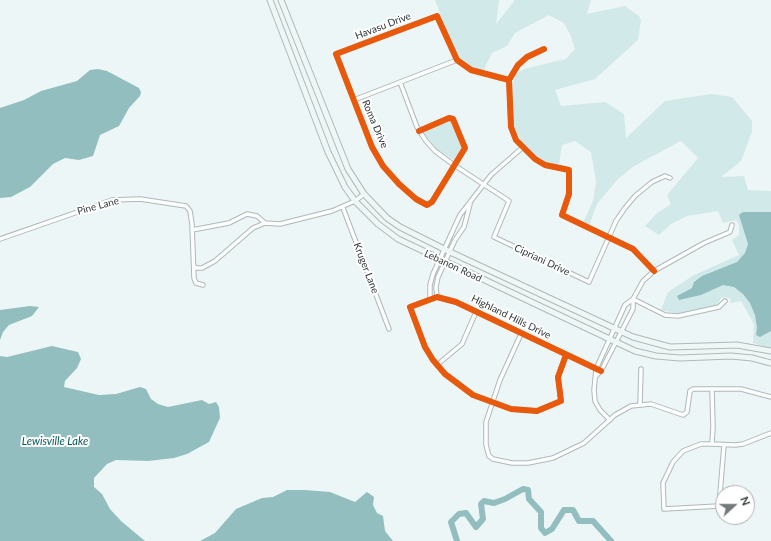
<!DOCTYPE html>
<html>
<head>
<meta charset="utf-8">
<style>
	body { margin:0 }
	#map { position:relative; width:771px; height:541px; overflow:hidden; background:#edf6f6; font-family:Lato,sans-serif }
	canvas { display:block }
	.north { position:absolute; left:715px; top:485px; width:40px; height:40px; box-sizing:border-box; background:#fff; border:1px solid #adafaf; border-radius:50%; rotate:69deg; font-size:11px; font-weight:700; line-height:16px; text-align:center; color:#313838 }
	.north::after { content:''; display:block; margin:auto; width:14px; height:18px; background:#737a7a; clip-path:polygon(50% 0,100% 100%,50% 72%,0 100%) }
</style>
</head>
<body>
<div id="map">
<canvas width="771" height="541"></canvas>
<div class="north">N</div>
</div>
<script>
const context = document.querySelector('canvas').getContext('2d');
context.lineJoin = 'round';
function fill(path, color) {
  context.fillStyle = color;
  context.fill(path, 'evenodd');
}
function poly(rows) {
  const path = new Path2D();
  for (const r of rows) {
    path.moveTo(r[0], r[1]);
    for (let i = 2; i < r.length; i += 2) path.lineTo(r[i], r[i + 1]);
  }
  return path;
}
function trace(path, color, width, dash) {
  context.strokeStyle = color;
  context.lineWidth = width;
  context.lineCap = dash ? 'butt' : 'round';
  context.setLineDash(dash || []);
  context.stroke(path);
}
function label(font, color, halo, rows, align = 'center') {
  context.font = font + ' Lato,sans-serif';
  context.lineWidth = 4;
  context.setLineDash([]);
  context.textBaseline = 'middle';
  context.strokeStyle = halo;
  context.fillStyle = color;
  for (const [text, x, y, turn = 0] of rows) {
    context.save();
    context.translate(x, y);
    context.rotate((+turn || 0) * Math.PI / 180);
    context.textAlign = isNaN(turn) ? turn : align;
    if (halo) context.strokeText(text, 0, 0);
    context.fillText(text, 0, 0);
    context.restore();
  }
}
fill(poly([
	[435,0,499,0,496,24,515,0,591,0,587,14,625,6,639,16,641,20,638,40,595,79,555,90,561,106,605,102,624,114,626,138,665,101,711,94,732,97,752,121,752,132,741,161,721,177,744,176,748,190,771,191,771,349,753,343,754,324,741,301,731,303,730,298,725,297,721,298,717,306,703,309,679,314,661,310,668,292,694,275,739,255,732,240,739,235,739,225,736,220,723,223,718,211,687,216,671,224,659,235,645,226,656,214,671,204,667,195,698,158,681,141,634,166,617,180,597,204,589,226,583,223,593,201,596,181,591,152,575,141,562,145,559,164,554,165,542,161,535,157,521,142,512,120,511,88,516,74,524,69,566,59,575,49,570,34,564,23,549,15,515,33,507,46,492,53,485,67,485,72,469,67,456,55],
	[451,121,462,147,454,160,436,149,424,133,425,131]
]), '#d1e9e9');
fill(poly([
	[98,69,107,71,139,88,141,92,140,96,129,108,119,126,100,135,93,156,79,160,65,158,53,164,30,187,11,197,0,198,0,108,24,100,41,91,77,81,90,70],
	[743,212,771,212,771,331,760,337,756,335,757,327,755,315,750,303,743,294,734,287,723,285,701,295,679,300,677,296,692,288,694,282,702,276,737,262,745,253,748,244,739,215],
	[30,306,39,307,32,316,9,325,3,332,0,340,0,310],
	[52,346,78,352,81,359,77,368,65,381,64,387,99,395,116,394,140,387,146,389,151,399,158,404,168,407,202,400,209,404,216,402,219,407,220,418,209,442,187,454,174,458,148,461,116,460,107,464,94,478,94,487,102,494,110,509,121,521,145,541,0,541,0,356,7,357],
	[287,490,305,490,330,492,355,502,367,492,374,497,373,505,377,513,383,516,385,531,393,541,402,541,200,541,215,533,236,509,262,498,273,497]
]), '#93bebf');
trace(poly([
	[457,541,451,522,459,514,466,513,476,527,483,519,481,504,484,501,494,503,505,499,523,489,528,490,529,499,541,512,541,528,545,533,552,529,564,510,573,510,579,521,593,521,611,541]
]), '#93bebf', 6);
const minor = poly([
	[544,49,527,57,518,65,509,80,511,127,516,140,535,159,545,165,569,170,569,194,562,215,633,249,654,271],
	[400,82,417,127,426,141,435,151,454,165,509,201,494,237,589,282,616,221,625,208,635,196,652,182,665,176,670,178],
	[354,100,457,60],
	[419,131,449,118,453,119,465,148,432,202,427,205,416,199,399,184,383,166,372,147,336,54,437,16,457,60,471,70,509,80],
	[343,208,389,329],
	[192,230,229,223,247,214,257,216,265,223],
	[0,239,112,200,140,199,186,206,190,211,192,224,194,278,196,283,203,285],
	[194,266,196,268,202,268,215,261,253,228,265,223,280,224,332,211,355,201,364,194],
	[437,297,436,287,438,277,455,240,464,227,470,204],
	[430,299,430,285,433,274,460,215,491,175,522,148],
	[633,299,665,315,678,316,719,307,725,301],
	[521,334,500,380,486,422,486,445,489,456,493,459,512,463,528,463,553,458,584,443,615,415,631,406,651,404,683,415,687,412,690,391,693,389,741,389,771,397],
	[566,355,558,377,561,401,537,411,511,409,473,395,445,374,433,360,425,347,410,307,437,297,456,302,601,371],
	[437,365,462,344,476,312],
	[596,376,601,371,633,309,633,299],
	[640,404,641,369],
	[610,420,600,410,595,401,594,390,596,369,625,305,633,299,643,281,654,271,704,243,730,232,732,225],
	[712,444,713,427,712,389],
	[724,445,719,506,664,509,663,483,673,462,683,451,701,444,712,444,735,445,743,444,771,433]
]);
const secondary = poly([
	[270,0,328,152,345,187,355,201,378,224,398,239,635,351,656,356,680,358,731,356,752,358,771,363],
	[281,0,348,169,364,194,387,218,400,227,450,252,633,337,670,347,737,345,771,351]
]);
trace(minor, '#b0b8b8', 5.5);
trace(secondary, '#b0b8b8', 7);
trace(minor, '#fcfefe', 3.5);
trace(secondary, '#eff6f6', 5);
trace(poly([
	[544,49,527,57,518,65,509,80,511,127,516,140,535,159,545,165,569,170,569,194,562,215,633,249,654,271],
	[419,131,449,118,453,119,465,148,432,202,427,205,416,199,399,184,383,166,372,147,336,54,437,16,457,60,471,70,509,80],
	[566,355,558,377,561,401,537,411,511,409,473,395,445,374,433,360,425,347,410,307,437,297,456,302,601,371]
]), '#e8590c', 6);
label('10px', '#313838', '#fff', [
	["Havasu Drive",383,26,-21],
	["Roma Drive",375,124,67],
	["Pine Lane",98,206,-15],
	["Cipriani Drive",542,260,25],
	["Lebanon Road",453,266,25],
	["Kruger Lane",366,268,69],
	["Highland Hills Drive",511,317,26]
]);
label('italic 11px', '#00585a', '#fff', [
	["Lewisville Lake",55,441]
]);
</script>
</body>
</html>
